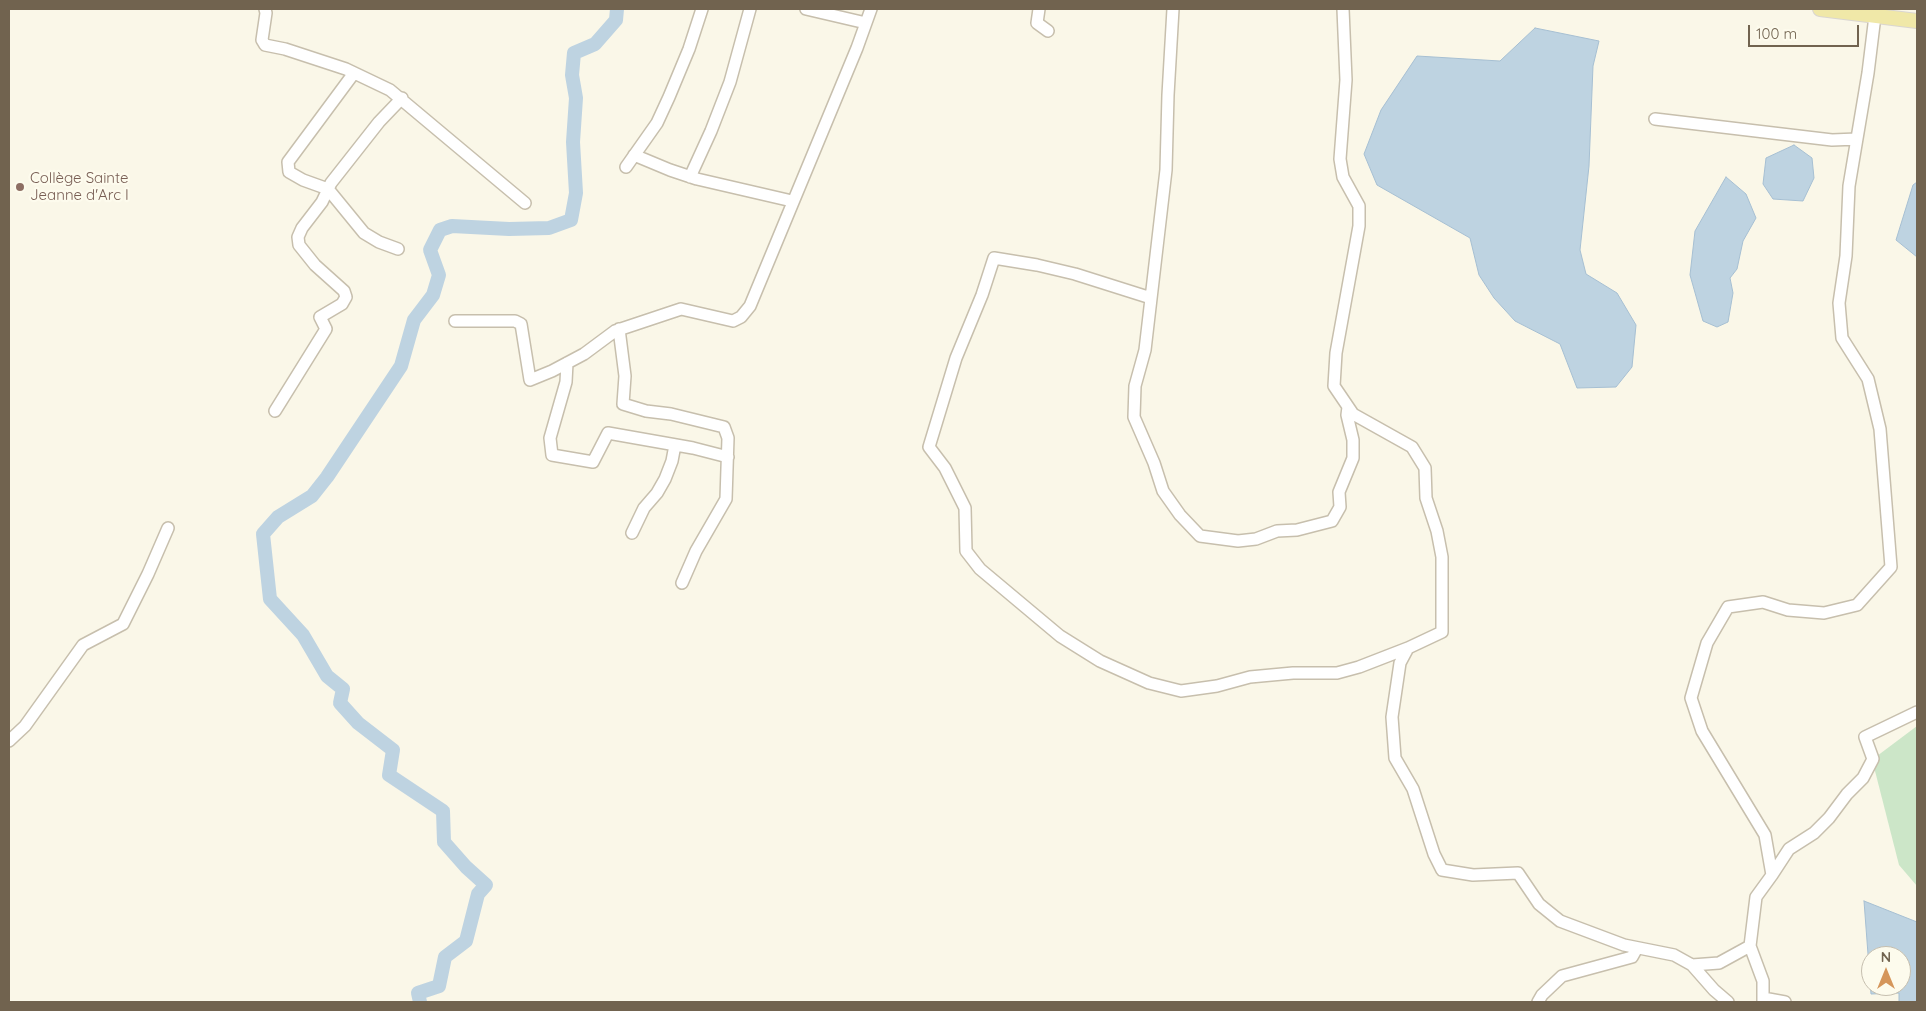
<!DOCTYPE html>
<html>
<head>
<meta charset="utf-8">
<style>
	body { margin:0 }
	#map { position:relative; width:1926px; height:1011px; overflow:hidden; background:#faf7e8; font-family:Quicksand,sans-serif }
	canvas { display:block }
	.frame { position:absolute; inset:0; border:10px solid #71634f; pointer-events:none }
	.north { position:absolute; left:1861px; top:946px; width:50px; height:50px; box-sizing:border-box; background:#fdfbed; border:1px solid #c5beae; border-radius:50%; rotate:0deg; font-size:14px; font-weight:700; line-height:20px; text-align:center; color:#71634f }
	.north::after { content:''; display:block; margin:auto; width:18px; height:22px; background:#d5965b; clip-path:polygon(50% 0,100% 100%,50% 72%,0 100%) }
	.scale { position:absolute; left:1748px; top:25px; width:111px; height:22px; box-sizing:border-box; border:2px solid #71634f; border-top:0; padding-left:6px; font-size:15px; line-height:18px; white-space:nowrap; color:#71634f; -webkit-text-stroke:4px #fdfbed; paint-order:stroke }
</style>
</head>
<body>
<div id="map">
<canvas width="1926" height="1011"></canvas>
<div class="frame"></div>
<div class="north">N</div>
<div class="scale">100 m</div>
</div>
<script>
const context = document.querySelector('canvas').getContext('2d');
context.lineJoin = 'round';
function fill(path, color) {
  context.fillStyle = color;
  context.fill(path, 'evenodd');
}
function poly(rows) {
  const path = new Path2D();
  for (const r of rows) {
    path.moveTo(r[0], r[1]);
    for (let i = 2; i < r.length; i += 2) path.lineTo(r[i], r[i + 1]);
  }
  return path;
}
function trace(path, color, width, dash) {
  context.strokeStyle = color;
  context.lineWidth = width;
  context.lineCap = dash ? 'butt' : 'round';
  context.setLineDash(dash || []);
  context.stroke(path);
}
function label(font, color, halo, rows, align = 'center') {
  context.font = font + ' Quicksand,sans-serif';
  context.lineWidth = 4.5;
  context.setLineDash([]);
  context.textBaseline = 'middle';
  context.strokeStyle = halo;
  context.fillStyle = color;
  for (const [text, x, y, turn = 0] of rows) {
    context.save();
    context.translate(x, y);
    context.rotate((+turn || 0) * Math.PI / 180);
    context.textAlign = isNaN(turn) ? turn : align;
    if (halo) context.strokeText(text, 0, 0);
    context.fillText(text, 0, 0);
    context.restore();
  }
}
fill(poly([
	[1917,726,1917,886,1899,865,1874,767,1877,756]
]), '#cce6c8');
const water = poly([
	[1535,28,1599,41,1593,66,1589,166,1580,250,1586,274,1617,293,1636,325,1632,367,1616,387,1577,388,1560,344,1515,321,1494,298,1479,275,1470,238,1377,185,1364,154,1381,110,1417,56,1500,61,1535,28],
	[1794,145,1812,158,1814,178,1803,201,1773,199,1763,184,1766,158,1794,145],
	[1726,177,1746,194,1756,218,1743,241,1737,269,1730,278,1733,293,1728,322,1717,327,1703,321,1690,275,1695,231,1726,177],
	[1917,182,1917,257,1896,240,1913,185,1917,182],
	[1864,901,1917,922,1917,1002,1899,1002,1899,993,1871,994,1864,901],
	[1871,956,1901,956,1901,986,1871,986,1871,956]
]);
fill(water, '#bed3e1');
trace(water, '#a6bfd2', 1);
trace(poly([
	[420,1002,418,993,439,986,445,957,466,941,478,894,486,885,466,867,444,842,443,811,389,775,393,750,358,723,340,703,343,689,327,676,303,635,270,599,263,534,278,517,312,496,327,477,401,366,414,320,433,295,439,275,430,250,440,230,452,226,509,229,549,228,571,220,576,193,573,142,576,98,572,75,574,53,595,44,616,20,617,9]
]), '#bed3e1', 14);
const minor = poly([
	[265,9,266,13,262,40,265,45,285,49,346,69,390,90,525,203],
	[806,9,866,23],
	[1039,9,1037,23,1048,31],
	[1173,9,1168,95,1166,170,1145,350,1135,386,1134,417,1154,463,1163,491,1180,515,1200,536,1238,541,1256,539,1277,531,1297,530,1332,521,1340,507,1339,492,1353,458,1353,440,1347,415,1348,407],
	[1343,9,1346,80,1340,159,1343,177,1359,206,1359,226,1336,353,1334,386,1353,414,1412,447,1425,468,1426,498,1437,531,1442,557,1442,632,1408,648,1400,663,1392,717,1395,758,1413,789,1434,854,1442,870,1473,875,1518,873,1539,904,1560,921,1624,945,1674,955,1692,965,1719,963,1750,946,1756,897,1772,875,1789,849,1814,833,1829,818,1847,794,1863,778,1873,759,1865,737,1917,712],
	[354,73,288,162,289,172,303,180,328,189,364,233,379,242,398,249],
	[1655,119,1832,140,1857,139],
	[634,155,670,170,697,179,792,201],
	[626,167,657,123,669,97,689,49,702,9],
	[690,177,711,131,730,82,750,9],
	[1151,298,1075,274,1037,265,994,258,982,295,956,358,929,447,945,468,965,508,966,551,980,569,1060,636,1100,661,1149,683,1181,691,1217,686,1250,677,1293,673,1337,673,1359,667,1408,648],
	[455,321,515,321,521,324,530,380,552,371,584,354,615,331,681,309,733,321,741,317,750,306,857,48,871,9],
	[619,329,625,376,623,404,646,411,671,414,724,427,728,438,726,499,696,551,682,583],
	[567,363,566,382,550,438,552,455,593,462,608,433,693,448,728,457],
	[275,411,326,329,320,317,342,304,346,297,344,291,315,265,299,245,298,237,302,228,322,202,331,183,379,122,402,98],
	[632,533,644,508,657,493,665,479,672,461,675,445],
	[9,741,25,726,83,645,123,624,148,574,168,528],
	[1772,875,1765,835,1702,731,1691,698,1707,643,1728,607,1763,602,1788,610,1824,613,1857,605,1891,567,1880,429,1868,379,1842,338,1839,303,1846,256,1849,186,1868,73,1875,16],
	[1750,946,1763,981,1763,1002],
	[1692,965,1714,990,1728,1002],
	[1763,998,1785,1002],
	[1538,1002,1542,995,1562,976,1632,957,1637,948]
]);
const major = poly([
	[1820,9,1917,21]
]);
trace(minor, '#c7bfad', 14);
trace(major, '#dad6d1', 16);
trace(minor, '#fff', 11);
trace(major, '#f0e8a8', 14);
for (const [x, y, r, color] of [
	[20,187,5,"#8d6e63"]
]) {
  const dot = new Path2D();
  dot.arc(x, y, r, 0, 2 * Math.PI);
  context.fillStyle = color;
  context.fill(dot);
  trace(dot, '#fdfbed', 2);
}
label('15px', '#785e54', '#fdfbed', [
	["Collège Sainte",30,178],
	["Jeanne d'Arc I",30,195]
], 'left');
</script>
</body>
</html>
